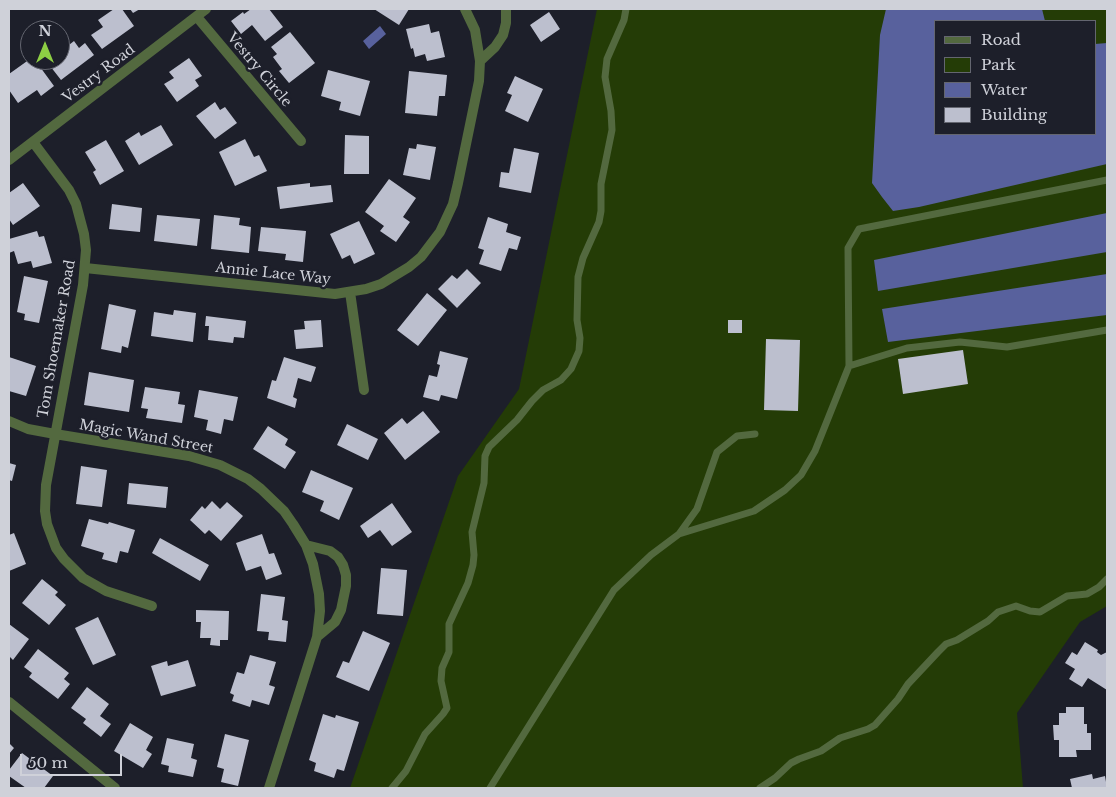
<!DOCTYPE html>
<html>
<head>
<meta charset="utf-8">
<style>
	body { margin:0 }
	#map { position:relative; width:1116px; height:797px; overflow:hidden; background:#1d1f2a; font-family:"Libre Baskerville",serif }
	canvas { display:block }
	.frame { position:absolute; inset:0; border:10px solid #cfd1d9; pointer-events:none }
	.legend { position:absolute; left:934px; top:20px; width:162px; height:115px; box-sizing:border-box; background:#1d1f2a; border:1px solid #646670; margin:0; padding:6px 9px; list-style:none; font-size:15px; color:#cfd1d9 }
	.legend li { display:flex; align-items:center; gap:10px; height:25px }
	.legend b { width:25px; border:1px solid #646670 }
	.north { position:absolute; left:20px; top:20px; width:50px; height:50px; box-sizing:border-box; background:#1d1f2a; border:1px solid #646670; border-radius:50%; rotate:0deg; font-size:14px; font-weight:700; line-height:20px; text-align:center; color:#cfd1d9 }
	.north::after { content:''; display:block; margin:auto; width:18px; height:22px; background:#8dce44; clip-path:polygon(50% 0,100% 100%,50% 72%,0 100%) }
	.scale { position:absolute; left:20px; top:754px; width:102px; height:22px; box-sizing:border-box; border:2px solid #cfd1d9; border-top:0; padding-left:6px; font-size:15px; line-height:18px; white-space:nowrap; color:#cfd1d9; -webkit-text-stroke:4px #1d1f2a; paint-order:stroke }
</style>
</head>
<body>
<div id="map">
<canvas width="1116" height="797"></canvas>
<div class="frame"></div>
<ul class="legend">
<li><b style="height:6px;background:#53693f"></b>Road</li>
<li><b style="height:14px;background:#243c06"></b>Park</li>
<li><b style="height:14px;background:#58619d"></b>Water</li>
<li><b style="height:14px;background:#bcbfce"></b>Building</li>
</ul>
<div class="north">N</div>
<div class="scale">50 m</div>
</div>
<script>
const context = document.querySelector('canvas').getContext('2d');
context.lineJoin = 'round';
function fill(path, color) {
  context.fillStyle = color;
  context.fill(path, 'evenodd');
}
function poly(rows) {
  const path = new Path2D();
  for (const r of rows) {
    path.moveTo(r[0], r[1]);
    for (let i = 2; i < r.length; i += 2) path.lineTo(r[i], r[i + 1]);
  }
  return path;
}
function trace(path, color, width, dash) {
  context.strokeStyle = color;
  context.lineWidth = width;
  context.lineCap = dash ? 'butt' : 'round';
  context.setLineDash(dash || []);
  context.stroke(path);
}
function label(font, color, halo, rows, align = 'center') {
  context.font = font + ' "Libre Baskerville",serif';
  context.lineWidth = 5;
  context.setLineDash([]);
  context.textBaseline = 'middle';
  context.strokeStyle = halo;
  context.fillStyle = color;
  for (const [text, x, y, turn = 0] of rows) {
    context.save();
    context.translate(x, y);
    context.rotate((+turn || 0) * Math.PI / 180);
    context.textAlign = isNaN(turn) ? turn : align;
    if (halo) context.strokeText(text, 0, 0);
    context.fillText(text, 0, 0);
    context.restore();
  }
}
fill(poly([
	[597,9,1107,9,1107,606,1080,622,1017,713,1023,788,350,788,458,476,519,389],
	[935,21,1095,21,1095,134,935,134]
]), '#243c06');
fill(poly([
	[886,9,1042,9,1045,21,935,21,935,134,1095,134,1095,44,1107,43,1107,164,919,207,893,211,882,197,872,183,880,35],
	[380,26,386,34,369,49,363,41],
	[1107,213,1107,252,878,291,874,260],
	[1107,274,1107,315,888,342,882,309]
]), '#58619d');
fill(poly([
	[114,9,122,9,134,26,102,49,91,35,103,27,98,20],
	[130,9,140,9,133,13],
	[251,9,269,9,283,27,265,41,252,25,241,34,231,21,243,12,244,14],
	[374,9,409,9,399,25],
	[549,12,560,29,541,42,530,25],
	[429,24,431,33,439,31,445,57,427,61,425,54,415,57,413,48,411,49,406,29],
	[290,32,315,63,289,83,279,71,282,69,273,57,277,54,271,47],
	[74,41,79,48,85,43,94,55,61,80,47,62,49,60,60,60,60,52],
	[189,58,202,76,195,80,199,86,177,102,164,84,174,78,169,72],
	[30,59,30,60,35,60,54,86,41,96,37,90,18,103,9,90,9,74],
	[328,70,370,81,360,116,339,110,341,102,321,96],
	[409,71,447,75,445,96,439,96,437,116,405,113],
	[515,76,543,89,528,122,505,111,512,95,507,93],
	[215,102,220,110,225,107,237,123,215,139,196,116],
	[161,125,173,145,139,165,125,141,139,132,141,136],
	[345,135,369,136,369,174,344,174],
	[245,139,254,157,259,155,267,171,235,186,219,152],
	[106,140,124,171,100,185,93,172,96,170,85,152],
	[417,144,436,147,430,180,403,175,409,148,416,149],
	[514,148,539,153,531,193,499,187,501,172,509,173],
	[389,179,416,198,403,217,410,222,396,242,380,231,384,226,365,212],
	[23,183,40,206,13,225,9,219,9,193],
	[310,183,310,187,331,185,333,202,280,209,277,187],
	[112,204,142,208,140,232,109,229],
	[157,215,200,219,197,246,154,241],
	[214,215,240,218,239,225,251,227,249,253,211,249],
	[488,217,508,224,506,232,521,237,517,250,509,248,501,271,479,264,484,250,478,248],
	[359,221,375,254,354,264,350,255,342,259,330,234],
	[261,227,306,231,303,262,285,260,286,254,258,251],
	[37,231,39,237,44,236,52,263,33,268,31,261,18,264,14,251,9,253,9,239],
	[467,269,481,283,457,308,438,289,452,275,457,279],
	[24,276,48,281,39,323,24,320,25,314,17,312],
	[427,293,447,310,418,346,397,330],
	[109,304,136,310,128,348,122,346,121,353,101,349],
	[174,310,196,313,193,342,151,336,154,312,173,315],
	[206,316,246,321,244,338,234,337,233,343,208,340,209,326,205,326],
	[321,320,323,347,296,349,294,330,305,329,304,321],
	[728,320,742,320,742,333,728,333],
	[766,339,800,340,798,411,764,410],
	[963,350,968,384,903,394,898,359],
	[440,351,468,358,457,399,441,395,439,401,423,397,429,375,437,377,440,365,437,364],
	[9,357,36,366,26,396,9,391],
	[284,357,316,367,311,382,298,378,293,397,297,399,295,408,267,398,272,380,276,381],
	[89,372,134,380,129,412,84,405],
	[145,387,180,392,178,404,185,405,182,423,146,418,148,409,141,408],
	[199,390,238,397,233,421,224,419,221,434,206,430,208,420,194,417],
	[423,411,440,432,405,460,384,433,402,418,407,424],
	[347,424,378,439,368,460,337,445],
	[268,426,288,439,285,445,296,452,285,469,253,449],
	[9,463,16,465,12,481,9,480],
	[81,466,107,470,102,507,76,504],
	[311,470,353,488,339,520,320,511,324,501,302,492],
	[129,483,168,487,166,508,127,504],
	[212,501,220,509,227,502,243,516,221,541,209,530,205,534,190,520,202,506,205,509],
	[392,503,412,532,392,546,380,530,368,538,360,526],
	[89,519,108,524,109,522,135,530,128,553,120,551,117,563,102,559,104,553,81,546],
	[14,533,26,564,9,571,9,535],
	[262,534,269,554,274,553,282,574,266,580,261,566,246,571,236,543],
	[160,538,209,565,200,581,152,553],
	[381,568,407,570,403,616,377,614],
	[42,579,58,592,55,595,66,605,49,625,22,603],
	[261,594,285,597,282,620,288,621,286,642,268,640,269,632,257,631],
	[196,610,229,611,228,640,220,640,220,646,210,645,211,638,200,638,201,622,196,622],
	[98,617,116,655,93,665,75,628],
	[9,624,29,639,13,660,9,656],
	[363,631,390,643,369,691,336,677,343,661,349,663],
	[1085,642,1098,650,1097,652,1101,655,1107,652,1106,664,1107,665,1107,690,1088,678,1082,687,1069,679,1075,669,1065,663,1072,652,1077,655],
	[38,649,69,673,64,679,70,684,58,699,29,677,32,673,24,667],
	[250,655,276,662,269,685,275,687,269,705,252,700,250,707,232,701,234,695,230,693,237,672,244,674],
	[188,660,196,686,161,696,151,666,167,661,168,666],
	[87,687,109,704,100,716,111,724,101,737,83,723,86,719,71,708],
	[1066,707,1084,707,1084,724,1087,724,1087,733,1091,733,1091,750,1076,750,1077,757,1059,757,1059,740,1054,740,1053,725,1059,725,1059,713,1066,713],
	[323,714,335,718,336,715,359,722,344,771,337,769,334,778,314,771,316,763,309,760],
	[130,723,153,737,146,750,152,754,143,768,114,751],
	[225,734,249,740,238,786,221,782,224,769,217,767],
	[167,738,194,744,191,758,197,760,193,777,168,772,169,766,161,764],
	[9,743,14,748,9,754],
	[22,753,53,776,44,788,26,788,9,776,9,770],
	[1092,774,1093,779,1105,776,1107,788,1072,788,1070,779]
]), '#bcbfce');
trace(poly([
	[849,366,907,348,960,342,1007,347,1107,330],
	[679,534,697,509,717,452,737,436,755,434],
	[392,788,406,771,425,734,443,714,447,708,441,681,442,668,449,652,449,624,468,583,473,565,474,555,472,532,484,483,485,456,489,447,517,420,532,401,543,390,561,380,571,369,579,351,580,338,577,320,578,277,583,258,599,222,601,211,601,184,612,130,611,111,605,77,607,59,624,20,626,9],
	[490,788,614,590,651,555,679,534,754,511,785,490,801,475,815,451,849,366,848,248,859,229,1107,180],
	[760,788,775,778,791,763,799,759,821,751,840,738,868,729,875,725,898,699,908,684,938,652,946,644,957,640,988,621,998,612,1016,606,1030,611,1040,612,1067,596,1087,594,1099,587,1107,579]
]), '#53693f', 7);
trace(poly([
	[197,17,301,141],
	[480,61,495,47,503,35,506,23,506,9],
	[33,142,69,190,76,204,84,234,86,250,83,285,46,485,45,511,47,524,56,548,64,559,83,578,106,591,152,606],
	[9,160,206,9],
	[85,268,335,294,366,289,381,284,409,267,421,257,440,232,453,204,458,183,479,81,480,61,475,30,465,9],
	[350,292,364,390],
	[9,421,28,429,55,434,189,456,220,465,248,479,261,489,284,511,293,524,306,545,313,564,319,594,320,611,317,637,269,788],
	[306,545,330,551,338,557,343,565,346,575,346,586,341,610,335,622,317,637],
	[9,702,115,788]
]), '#53693f', 10);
label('14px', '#cfd1d9', '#1d1f2a', [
	["Vestry Circle",259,70,50],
	["Vestry Road",99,74,-37],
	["Annie Lace Way",273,274,6],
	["Tom Shoemaker Road",57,339,-80],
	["Magic Wand Street",146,437,10]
]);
</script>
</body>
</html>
